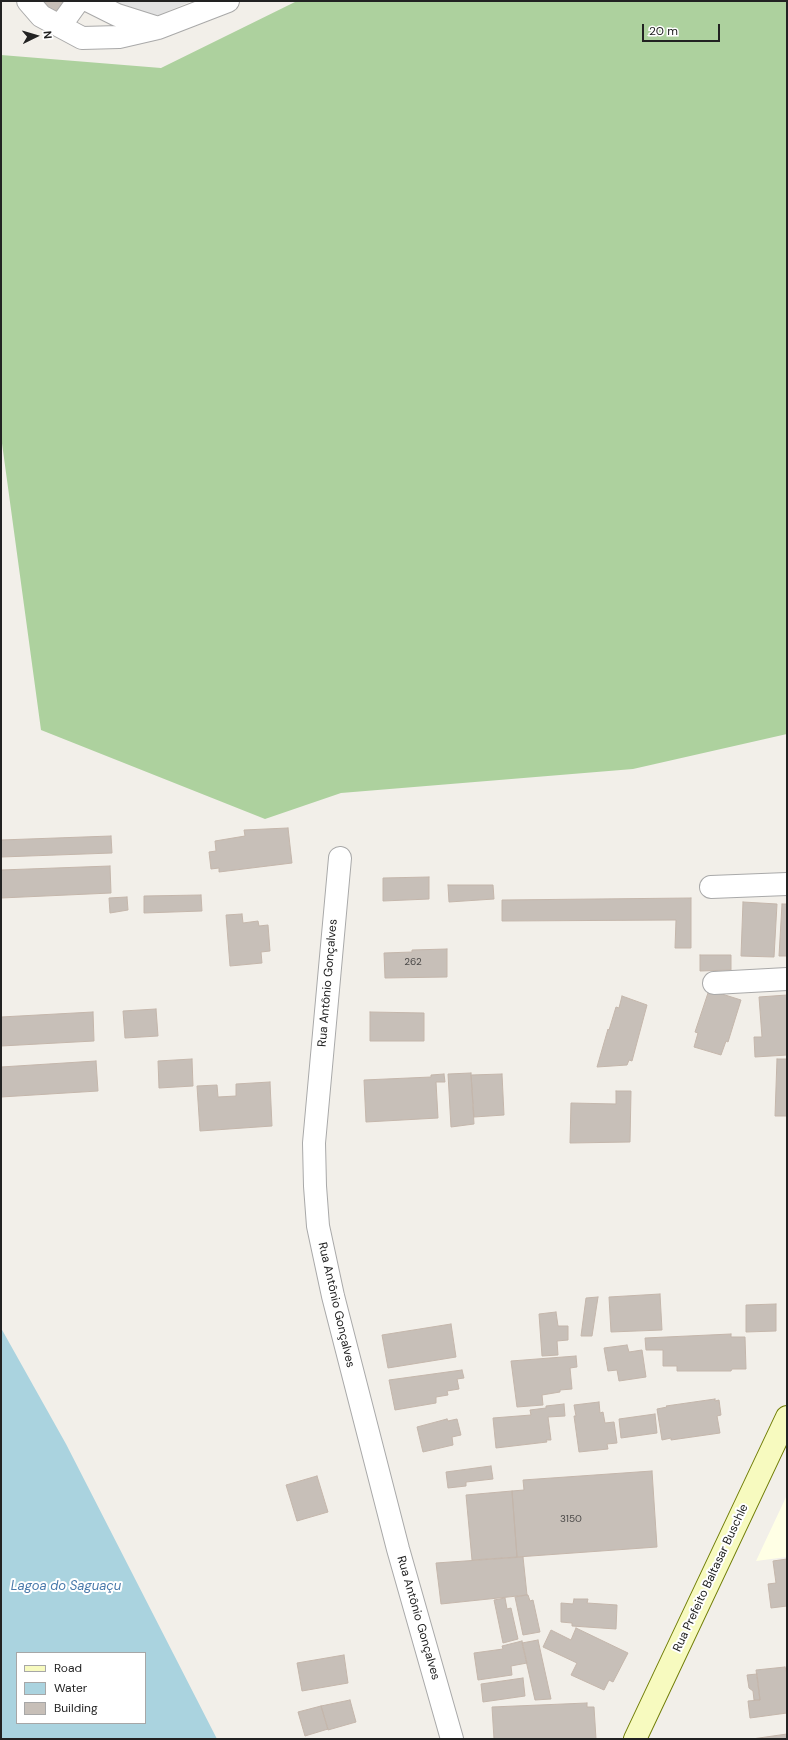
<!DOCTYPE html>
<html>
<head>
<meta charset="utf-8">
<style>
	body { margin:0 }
	#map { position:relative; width:788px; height:1740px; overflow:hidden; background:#f2efe9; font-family:"DM Sans",sans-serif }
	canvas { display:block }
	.frame { position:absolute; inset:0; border:2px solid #222; pointer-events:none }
	.legend { position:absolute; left:16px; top:1652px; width:130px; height:72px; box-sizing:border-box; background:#fff; border:1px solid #a7a7a7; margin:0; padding:5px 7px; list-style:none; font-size:12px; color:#222 }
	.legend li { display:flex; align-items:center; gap:8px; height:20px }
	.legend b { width:20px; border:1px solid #a7a7a7 }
	.north { position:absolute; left:16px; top:16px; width:40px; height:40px; -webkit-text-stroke:3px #fff; paint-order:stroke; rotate:85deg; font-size:11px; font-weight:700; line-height:16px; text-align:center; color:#222 }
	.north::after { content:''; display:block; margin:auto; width:14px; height:18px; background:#222; clip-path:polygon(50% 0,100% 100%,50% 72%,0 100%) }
	.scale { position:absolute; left:642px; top:24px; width:78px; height:18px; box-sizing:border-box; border:2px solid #222; border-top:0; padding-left:5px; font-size:12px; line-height:14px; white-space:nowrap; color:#222; -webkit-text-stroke:3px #fff; paint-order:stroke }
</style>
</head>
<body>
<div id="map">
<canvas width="788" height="1740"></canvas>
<div class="frame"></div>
<ul class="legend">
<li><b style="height:5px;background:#f7fabf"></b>Road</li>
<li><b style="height:11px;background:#aad3df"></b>Water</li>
<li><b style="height:11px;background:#c7bfb8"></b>Building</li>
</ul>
<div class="north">N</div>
<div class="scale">20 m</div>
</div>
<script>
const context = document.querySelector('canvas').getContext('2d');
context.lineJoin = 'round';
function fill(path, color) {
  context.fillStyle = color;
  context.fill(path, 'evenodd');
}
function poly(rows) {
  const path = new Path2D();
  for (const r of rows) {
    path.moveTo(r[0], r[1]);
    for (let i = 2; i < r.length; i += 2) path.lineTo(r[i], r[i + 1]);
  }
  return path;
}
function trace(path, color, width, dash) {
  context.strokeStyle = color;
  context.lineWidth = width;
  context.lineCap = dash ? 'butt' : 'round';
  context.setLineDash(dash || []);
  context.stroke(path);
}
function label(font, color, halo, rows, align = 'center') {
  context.font = font + ' "DM Sans",sans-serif';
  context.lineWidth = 4;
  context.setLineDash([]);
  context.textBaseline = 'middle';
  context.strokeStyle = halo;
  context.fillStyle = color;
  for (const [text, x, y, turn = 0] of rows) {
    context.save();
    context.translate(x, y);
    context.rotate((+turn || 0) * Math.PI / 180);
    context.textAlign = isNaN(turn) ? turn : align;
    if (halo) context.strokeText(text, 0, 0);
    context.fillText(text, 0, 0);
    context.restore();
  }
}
fill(poly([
	[787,1495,787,1557,756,1561]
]), '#ffffe5');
fill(poly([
	[297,1,787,1,787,734,633,769,341,793,265,819,41,730,1,436,1,55,161,68]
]), '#add19e');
fill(poly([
	[63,1,192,1,154,17,100,18]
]), '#e2e2e2');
fill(poly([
	[1,1328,66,1444,217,1739,1,1739],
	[17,1653,145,1653,145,1723,17,1723]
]), '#aad3df');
const building = poly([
	[40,1,62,1,65,6,47,15,40,1],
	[288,828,292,863,219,872,219,868,211,869,209,852,216,851,215,841,245,836,244,830,288,828],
	[111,836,112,853,1,857,1,840,111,836],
	[110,866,111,893,1,898,1,870,110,866],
	[429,877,429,899,383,901,383,878,429,877],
	[448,885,493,885,494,899,449,902,448,885],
	[201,895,202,911,144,913,144,896,201,895],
	[127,897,128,910,110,913,109,898,127,897],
	[691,898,691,948,675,948,676,920,502,921,502,900,691,898],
	[743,902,777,904,774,957,741,956,743,902],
	[782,904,787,904,787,956,779,956,782,904],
	[242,914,243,923,258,921,259,926,268,925,270,951,261,952,262,963,230,966,226,915,242,914],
	[447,949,447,977,385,978,384,953,412,952,412,950,447,949],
	[700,955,731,955,731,970,700,971,700,955],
	[709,990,741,1000,728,1042,726,1041,721,1055,694,1047,698,1033,695,1032,709,990],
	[787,995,787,1055,755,1057,754,1037,762,1037,759,997,787,995],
	[622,996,647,1005,632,1061,629,1060,627,1065,597,1067,608,1029,609,1030,616,1007,619,1008,622,996],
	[156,1009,158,1036,125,1038,123,1011,156,1009],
	[93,1012,94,1041,1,1046,1,1017,93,1012],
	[370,1012,424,1013,424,1041,370,1041,370,1012],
	[192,1059,193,1086,159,1088,158,1061,192,1059],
	[777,1059,787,1059,787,1116,775,1116,777,1059],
	[96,1061,98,1091,1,1097,1,1067,96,1061],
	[471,1073,474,1124,451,1127,448,1074,471,1073],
	[444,1074,445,1082,436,1082,438,1118,366,1122,364,1080,431,1077,431,1075,444,1074],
	[502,1074,504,1115,474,1117,471,1075,502,1074],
	[270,1082,272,1126,200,1131,197,1086,217,1085,218,1097,236,1096,236,1084,270,1082],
	[616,1091,631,1091,630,1142,570,1143,571,1103,616,1104,616,1091],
	[660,1294,662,1330,611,1332,609,1297,660,1294],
	[598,1297,592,1336,581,1336,586,1298,598,1297],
	[776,1304,776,1331,746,1332,746,1305,776,1304],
	[556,1312,558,1326,568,1326,568,1340,557,1341,558,1355,542,1356,539,1314,556,1312],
	[451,1324,456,1357,388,1368,382,1335,451,1324],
	[731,1334,731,1337,745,1337,746,1369,732,1369,731,1371,677,1371,677,1366,663,1366,663,1350,646,1350,645,1338,731,1334],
	[627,1345,629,1352,642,1350,646,1377,619,1381,617,1370,608,1371,604,1348,627,1345],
	[576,1356,577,1367,570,1368,572,1389,560,1390,560,1392,542,1395,543,1405,517,1407,511,1361,576,1356],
	[462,1370,464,1378,457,1379,459,1389,447,1391,448,1395,436,1397,436,1403,395,1410,389,1380,462,1370],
	[715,1399,715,1401,719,1400,721,1415,717,1416,720,1433,671,1440,671,1438,662,1440,657,1409,667,1407,666,1406,715,1399],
	[599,1402,600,1413,603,1412,605,1423,614,1422,617,1443,607,1444,608,1449,579,1452,574,1416,576,1416,574,1405,599,1402],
	[564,1404,565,1416,548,1417,551,1440,546,1440,547,1442,496,1448,493,1418,531,1415,530,1410,546,1408,546,1406,564,1404],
	[655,1414,657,1433,621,1438,619,1419,655,1414],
	[447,1419,448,1421,457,1419,461,1435,452,1437,453,1445,423,1452,417,1427,447,1419],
	[491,1466,493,1479,466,1482,466,1486,448,1488,446,1472,491,1466],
	[652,1471,657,1547,517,1557,512,1491,524,1490,523,1480,652,1471],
	[317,1476,328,1512,297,1521,286,1485,317,1476],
	[512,1491,517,1557,472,1560,466,1495,512,1491],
	[523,1557,527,1595,441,1604,436,1563,523,1557],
	[787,1559,787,1606,771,1608,768,1584,776,1583,773,1561,787,1559],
	[527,1595,528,1595,530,1601,533,1600,540,1632,523,1635,515,1597,527,1595],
	[505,1598,507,1609,511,1608,518,1639,503,1643,494,1600,505,1598],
	[574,1599,588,1599,587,1603,617,1605,616,1629,572,1626,572,1623,561,1622,561,1603,573,1604,574,1599],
	[576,1628,628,1653,613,1682,609,1680,604,1690,571,1675,577,1663,543,1647,551,1630,571,1640,576,1628],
	[538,1640,551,1699,535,1700,522,1643,538,1640],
	[522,1641,527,1663,511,1666,512,1675,478,1680,474,1653,503,1649,502,1646,522,1641],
	[344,1655,348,1683,302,1691,297,1663,344,1655],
	[785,1667,787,1674,787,1713,750,1718,748,1701,760,1700,756,1670,785,1667],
	[757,1674,760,1700,754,1700,753,1691,749,1688,747,1675,757,1674],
	[523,1678,525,1696,483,1702,481,1684,523,1678],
	[350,1700,356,1722,328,1730,321,1706,350,1700],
	[587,1703,587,1707,594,1707,596,1739,494,1739,492,1707,587,1703],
	[321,1706,328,1729,305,1736,298,1712,321,1706],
	[787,1734,787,1739,752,1739,787,1734]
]);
fill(building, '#c7bfb8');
trace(building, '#c4b6ab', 1);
const minor = poly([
	[28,1,41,16,82,38,119,37,158,28,228,1],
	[89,1,117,15,158,28],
	[60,26,78,1],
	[340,858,314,1143,315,1186,318,1226,333,1296,398,1549,452,1739],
	[711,887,787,884],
	[714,983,787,979]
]);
const secondary = poly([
	[635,1739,787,1417]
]);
trace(minor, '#a9a9a9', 24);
trace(secondary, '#707d05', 24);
trace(minor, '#fff', 22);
trace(secondary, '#f7fabf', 22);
label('10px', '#4b4948', null, [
	["262",413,962],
	["3150",571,1519]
]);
label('12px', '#222', '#fff', [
	["Rua Antônio Gonçalves",328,983,-85],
	["Rua Antônio Gonçalves",336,1305,77],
	["Rua Prefeito Baltasar Buschle",711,1578,-65],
	["Rua Antônio Gonçalves",418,1618,74]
]);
label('italic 13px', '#4a7aab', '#fff', [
	["Lagoa do Saguaçu",66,1587]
]);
</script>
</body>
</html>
